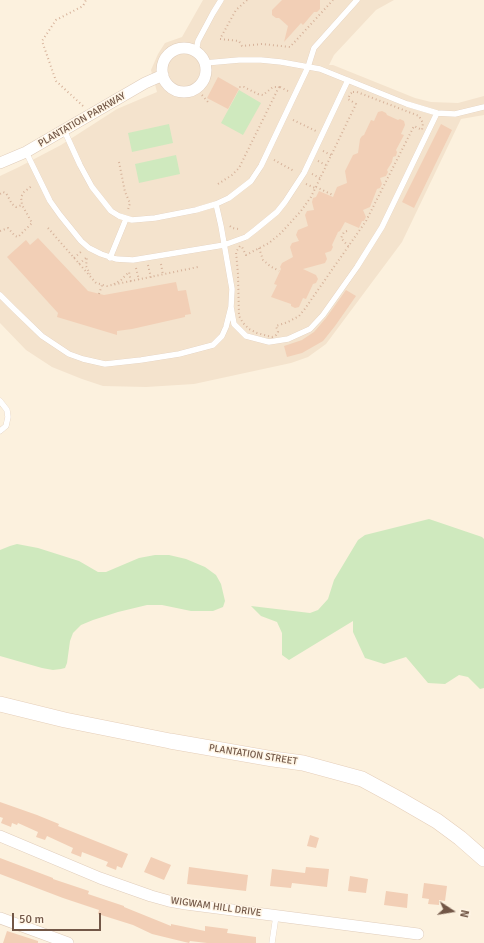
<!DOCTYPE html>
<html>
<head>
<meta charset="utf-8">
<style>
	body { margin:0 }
	#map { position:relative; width:484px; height:943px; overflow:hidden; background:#fcf1de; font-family:Signika,sans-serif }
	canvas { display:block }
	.north { position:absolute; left:432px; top:891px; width:40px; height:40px; -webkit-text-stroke:3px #fff5e5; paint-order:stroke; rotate:102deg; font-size:11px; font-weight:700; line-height:16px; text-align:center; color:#725747 }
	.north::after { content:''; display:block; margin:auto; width:14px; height:18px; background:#725747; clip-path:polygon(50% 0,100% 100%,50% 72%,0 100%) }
	.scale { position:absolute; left:12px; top:913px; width:89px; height:18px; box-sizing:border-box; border:2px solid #725747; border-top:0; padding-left:5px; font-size:12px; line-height:14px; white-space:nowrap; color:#725747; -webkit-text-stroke:3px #fff5e5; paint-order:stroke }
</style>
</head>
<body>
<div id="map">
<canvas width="484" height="943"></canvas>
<div class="north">N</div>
<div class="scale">50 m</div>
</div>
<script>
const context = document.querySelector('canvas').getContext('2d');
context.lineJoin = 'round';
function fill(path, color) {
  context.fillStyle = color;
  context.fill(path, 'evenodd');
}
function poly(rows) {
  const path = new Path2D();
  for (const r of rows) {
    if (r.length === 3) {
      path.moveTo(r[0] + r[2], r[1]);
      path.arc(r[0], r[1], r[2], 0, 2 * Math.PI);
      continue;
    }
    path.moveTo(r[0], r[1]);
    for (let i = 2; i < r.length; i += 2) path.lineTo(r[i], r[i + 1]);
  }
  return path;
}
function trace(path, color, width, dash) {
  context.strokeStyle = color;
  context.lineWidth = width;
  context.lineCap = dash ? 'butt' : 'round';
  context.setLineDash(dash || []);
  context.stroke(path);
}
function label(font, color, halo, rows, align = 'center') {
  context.font = font + ' Signika,sans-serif';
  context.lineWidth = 3;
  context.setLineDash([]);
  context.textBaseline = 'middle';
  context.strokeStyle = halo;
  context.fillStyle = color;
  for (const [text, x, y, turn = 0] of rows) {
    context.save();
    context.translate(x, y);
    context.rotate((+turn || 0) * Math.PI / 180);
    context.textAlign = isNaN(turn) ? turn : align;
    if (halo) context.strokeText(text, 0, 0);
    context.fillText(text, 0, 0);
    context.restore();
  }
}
fill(poly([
	[203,0,394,0,376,10,334,55,329,65,333,65,415,98,431,102,458,103,484,96,484,115,461,119,402,242,326,344,308,357,291,363,194,384,146,387,103,386,82,379,52,367,26,350,0,323,0,176,19,167,61,145,117,109,157,92,151,70,158,54,165,43,182,37]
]), '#f4e3cd');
fill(poly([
	[239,90,261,103,243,135,221,123],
	[169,124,173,143,132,152,128,133],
	[176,155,180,174,139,183,135,164],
	[429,519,482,537,484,539,484,688,480,689,468,677,459,675,445,684,428,683,406,657,384,664,365,658,353,632,353,621,289,660,282,655,282,633,277,622,261,616,251,606,310,613,318,610,328,599,334,580,358,540,365,535],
	[17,544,38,548,79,561,98,572,106,572,139,558,155,555,169,555,186,559,205,567,216,575,221,584,225,601,223,607,213,611,191,611,162,605,147,605,118,612,93,620,81,625,73,633,70,641,67,663,65,668,61,669,53,670,42,668,0,656,0,550,10,546]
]), '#cfe9be');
fill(poly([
	[282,0,320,0,320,9,317,12,314,12,303,25,301,23,284,42,288,26,279,18,276,18,272,15,272,10],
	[218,77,239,89,228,109,207,98],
	[382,111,386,113,387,115,398,120,400,119,404,121,405,125,401,134,404,135,396,150,397,152,396,156,393,157,392,162,387,170,388,172,386,176,380,178,382,184,380,188,377,189,370,207,363,210,366,217,364,221,362,221,359,228,345,222,340,231,338,232,332,245,333,247,331,251,325,253,327,259,325,263,303,269,316,275,318,279,316,283,313,284,306,299,303,298,299,307,295,308,291,306,291,304,271,297,277,285,274,284,281,269,280,267,282,263,293,257,290,247,292,243,299,241,296,235,298,230,308,226,305,215,307,211,314,210,312,202,313,198,316,197,319,191,333,197,337,187,347,183,345,171,353,155,358,153,360,139,362,136,364,135,371,120,374,121,378,112],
	[441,124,452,130,414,208,402,202],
	[38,238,88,291,104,295,176,282,178,291,186,290,191,314,185,315,185,317,132,329,117,331,117,335,57,317,58,313,7,257,26,240,30,245],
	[346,290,356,296,335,326,323,341,302,353,287,357,284,346,302,340,314,332,326,318],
	[0,802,37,815,59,824,58,826,128,854,122,868,117,866,116,870,106,866,108,862,82,852,81,857,71,853,73,848,47,836,45,840,36,837,38,832,18,823,17,825,12,823,11,827,1,823,3,818,0,817],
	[310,835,319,838,316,848,307,846],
	[151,857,171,865,164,880,144,872],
	[0,858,53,878,53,879,89,891,88,894,124,906,124,907,171,926,171,924,205,931,205,926,228,929,227,933,256,937,256,943,207,943,190,941,189,943,152,934,133,925,98,914,99,910,63,898,0,874],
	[189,867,248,875,246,891,187,884],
	[306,867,329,869,327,887,292,883,291,888,270,886,272,869,305,873],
	[350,876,368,879,366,893,348,891],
	[424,883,447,886,445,901,439,900,439,905,428,904,429,899,422,898],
	[386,891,408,894,407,908,384,905],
	[7,931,38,941,38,943,3,943]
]), '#f2cfb6');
const service = poly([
	[196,52,198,41,213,13,221,0],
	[205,63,239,60,261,60,281,62,320,69,407,104,437,113,382,227,357,267,323,315,310,329,288,339,269,342,246,336,234,324,231,307],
	[437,113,455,114,484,107],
	[64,130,80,165,92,187,111,211,119,216,132,220,155,218,196,210,216,204,229,198,251,181,261,166,308,67,314,48,357,0],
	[26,152,50,201,60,215,81,241,89,248,101,254,116,259,133,260,224,245,246,237,255,230,277,212,285,202,304,173,348,80],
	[110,258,126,219],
	[0,295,14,309,42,336,69,354,83,359,105,364,141,360,179,354,213,345,222,336,226,327,231,307,232,289,221,226,216,204],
	[0,401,7,410,8,417,6,426,0,431],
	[272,943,276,916]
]);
const minor = poly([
	[184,70,22],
	[0,163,26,152,145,83,163,75],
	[0,836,100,878,151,896,169,901,186,904,418,934],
	[0,918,68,943]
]);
const secondary = poly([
	[0,704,65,720,170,741,273,759,303,763,362,779,399,799,437,821,460,838,484,859]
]);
trace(service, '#e0cdbb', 6);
trace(minor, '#e0cdbb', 12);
trace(secondary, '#e5ceb9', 16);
trace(poly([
	[247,0,236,10,220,39,239,41,242,46,262,44,290,47,333,0],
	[280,87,288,91],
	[353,92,357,92,419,116,423,123,422,130,414,126,366,221,304,310,299,316,288,322,276,326,278,332,276,335,272,337,257,333,249,329,243,323,239,316,238,274,236,252,240,246,242,247,246,255,269,243,281,233,301,211,311,197,356,104,348,99,350,94,353,92],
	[202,95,208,102],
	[83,106,56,81,42,41,56,20,83,6,86,0],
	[293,120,316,131],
	[323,151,331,155],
	[274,160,294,171],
	[318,161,326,165],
	[119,162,125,192,130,203,128,210],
	[312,174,320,178],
	[218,184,232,175,239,168,279,87,273,87,263,95,258,94,244,87,239,87],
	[306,184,315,188],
	[316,187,333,195],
	[0,194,3,192,6,193,12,204,16,207,22,205],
	[230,226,232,228,238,229],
	[48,228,96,283,107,286,198,267],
	[0,231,8,228,15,236,18,237,32,223,22,205,21,197,24,192,33,185],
	[347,231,344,232,341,238,349,247],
	[259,248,263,260,270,266,279,271],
	[74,258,82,251],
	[79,264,87,257,86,266,90,274],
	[161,264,163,275],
	[148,265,151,278],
	[136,268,139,280],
	[114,284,121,280,129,272,131,282],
	[99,294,102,285]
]), '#d6b29a', 2, [1, 3]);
trace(service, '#fff', 5.5);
trace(minor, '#fff', 11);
trace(secondary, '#fff', 15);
label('10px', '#725747', '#fff5e5', [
	["PLANTATION PARKWAY",82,120,-30],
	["PLANTATION STREET",253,755,9],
	["WIGWAM HILL DRIVE",216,907,8]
]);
</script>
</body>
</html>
